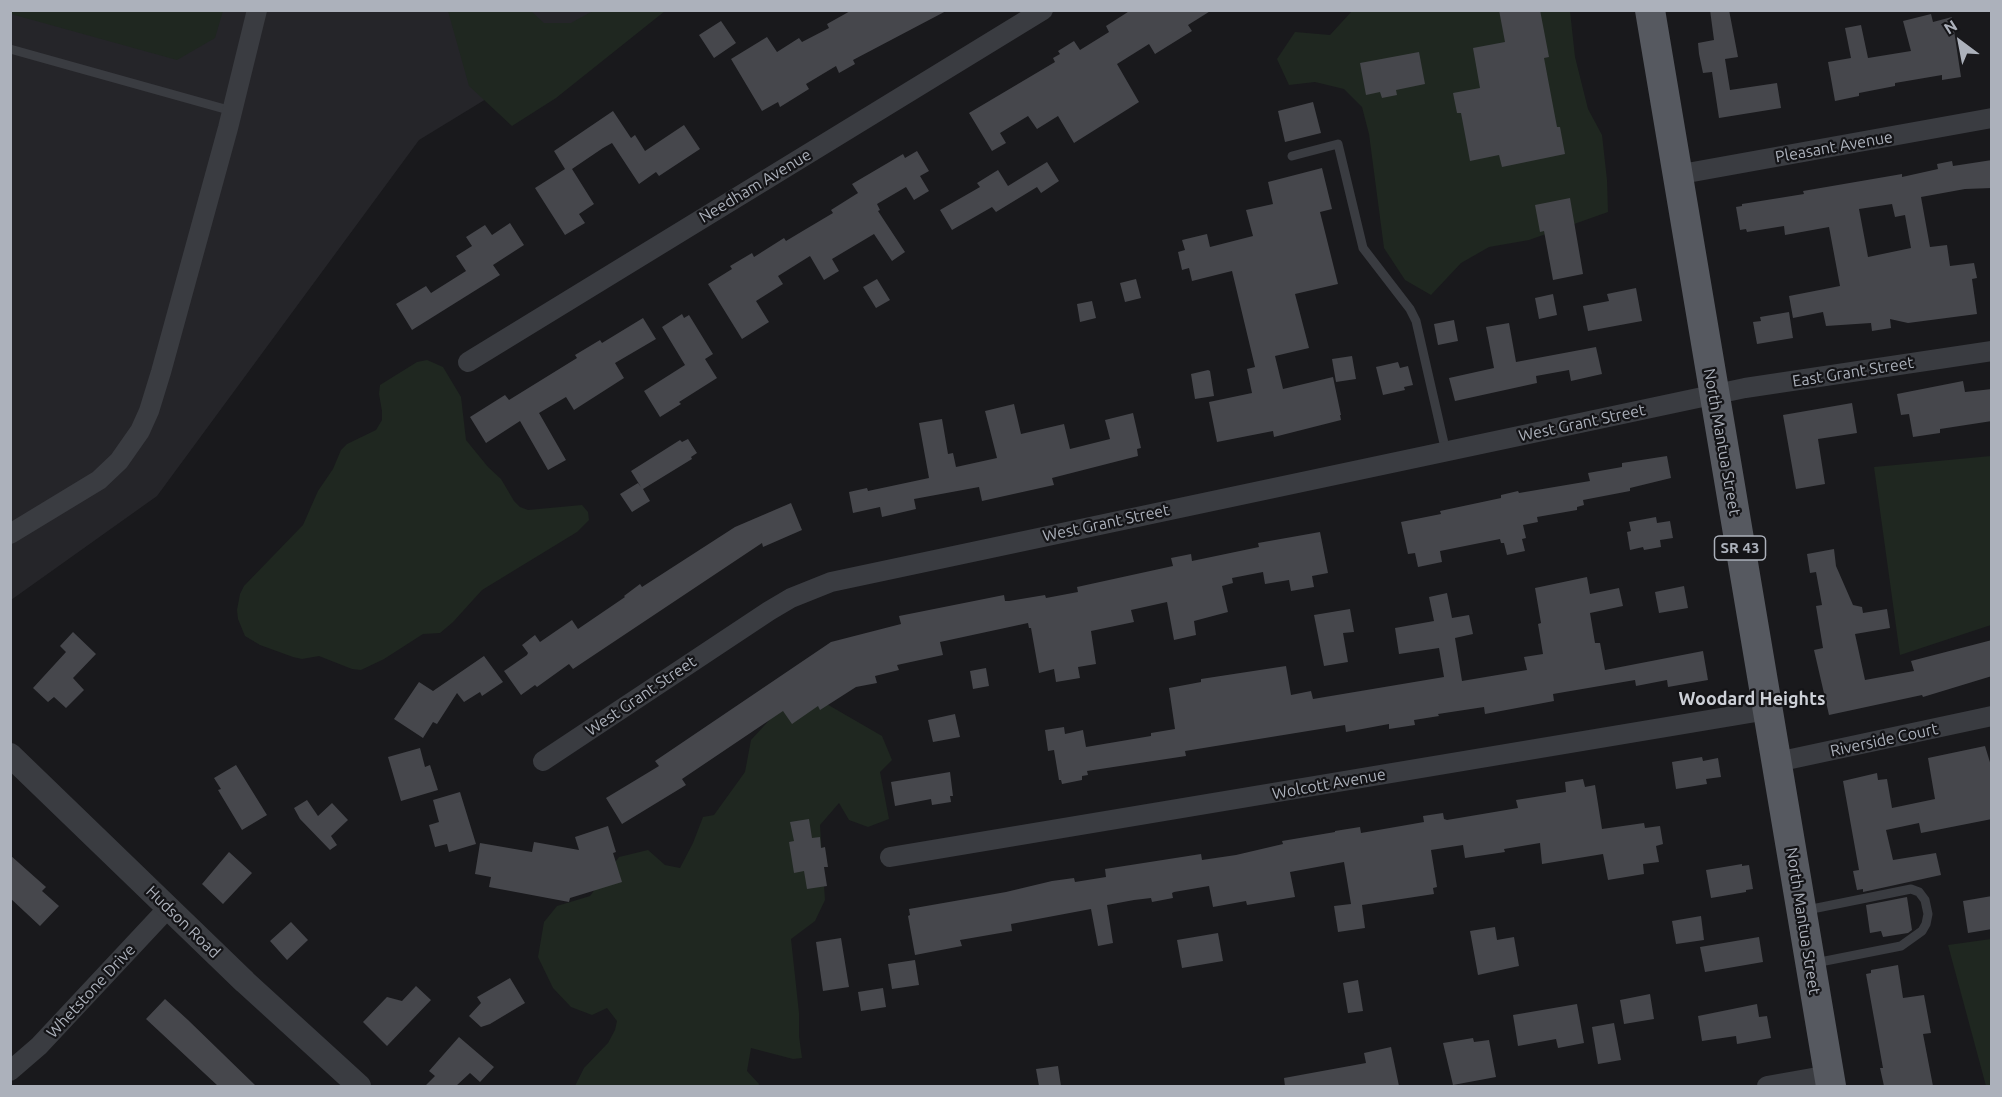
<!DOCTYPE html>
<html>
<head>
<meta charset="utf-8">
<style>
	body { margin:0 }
	#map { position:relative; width:2002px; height:1097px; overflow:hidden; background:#19191c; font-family:Ubuntu,sans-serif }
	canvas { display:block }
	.frame { position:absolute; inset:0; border:12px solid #acb1bb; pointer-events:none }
	.north { position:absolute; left:1930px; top:12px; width:60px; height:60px; -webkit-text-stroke:4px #141417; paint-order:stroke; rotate:328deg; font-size:16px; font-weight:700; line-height:24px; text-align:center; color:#acb1bb }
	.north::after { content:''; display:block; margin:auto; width:21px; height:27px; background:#acb1bb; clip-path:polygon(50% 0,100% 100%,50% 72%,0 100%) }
</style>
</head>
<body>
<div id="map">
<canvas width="2002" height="1097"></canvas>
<div class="frame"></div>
<div class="north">N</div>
</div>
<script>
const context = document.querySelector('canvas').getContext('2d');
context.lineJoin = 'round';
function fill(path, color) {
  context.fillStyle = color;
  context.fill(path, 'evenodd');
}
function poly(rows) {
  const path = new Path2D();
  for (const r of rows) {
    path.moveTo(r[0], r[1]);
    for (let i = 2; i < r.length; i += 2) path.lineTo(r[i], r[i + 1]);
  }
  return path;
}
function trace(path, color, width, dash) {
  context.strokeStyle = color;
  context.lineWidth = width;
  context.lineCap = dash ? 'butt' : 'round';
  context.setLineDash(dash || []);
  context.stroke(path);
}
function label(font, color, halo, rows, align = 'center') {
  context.font = font + ' Ubuntu,sans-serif';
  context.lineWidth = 4.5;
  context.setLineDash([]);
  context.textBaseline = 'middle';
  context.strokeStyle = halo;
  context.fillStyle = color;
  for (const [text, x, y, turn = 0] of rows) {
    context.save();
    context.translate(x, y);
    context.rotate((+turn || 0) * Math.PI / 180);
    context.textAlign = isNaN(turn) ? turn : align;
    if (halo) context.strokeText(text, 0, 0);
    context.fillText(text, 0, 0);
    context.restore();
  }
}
fill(poly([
	[11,11,630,11,419,140,157,496,11,600]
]), '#252529');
fill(poly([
	[10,11,11,10,223,11,215,38,177,60,11,14],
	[448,11,531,11,544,23,571,23,593,11,665,11,556,98,512,126,469,86],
	[1352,11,1570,11,1575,57,1588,109,1602,135,1607,180,1608,212,1529,240,1489,247,1461,263,1431,295,1405,280,1384,248,1369,134,1362,107,1344,89,1315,82,1289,85,1277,59,1295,32,1330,35],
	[427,360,443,367,461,397,466,440,488,467,501,479,514,501,520,507,528,510,582,505,588,512,589,520,577,532,482,590,453,622,440,633,423,634,384,659,361,670,352,669,319,656,302,659,293,657,260,645,245,636,238,619,237,610,240,594,244,586,303,525,318,491,333,469,341,450,347,444,376,430,382,420,382,411,379,394,380,385,417,362],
	[1991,456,1991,625,1900,655,1874,467],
	[799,688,882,736,892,760,880,772,889,819,868,827,849,820,839,803,820,825,825,900,815,921,791,939,799,1013,799,1036,802,1058,793,1059,751,1048,747,1071,759,1084,758,1086,575,1086,584,1068,608,1043,615,1030,617,1021,607,1008,592,1015,571,1007,553,988,538,957,544,922,557,906,590,896,619,857,648,850,665,865,680,868,693,843,703,817,714,815,745,772,751,740],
	[1991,939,1992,1086,1986,1086,1948,945]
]), '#1f2720');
fill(poly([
	[852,10,948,10,853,60,855,64,839,73,836,66,806,84,809,89,780,107,778,102,762,111,731,59,767,37,777,52,799,38,802,42,829,28,827,24],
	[1131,10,1212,10,1188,25,1192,31,1155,54,1149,44,1117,64,1139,102,1128,109,1074,143,1058,116,1037,129,1028,116,1000,133,1006,143,992,151,969,113,1055,62,1053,58,1060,54,1058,51,1074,41,1080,50,1109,32,1106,26],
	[1499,10,1540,10,1549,57,1544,58,1557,127,1560,127,1565,154,1502,167,1499,155,1470,161,1461,113,1457,113,1453,93,1480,88,1473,48,1505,42],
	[1710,10,1729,10,1738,57,1725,59,1730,90,1777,83,1781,108,1719,118,1712,72,1703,73,1699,54,1698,43,1714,40],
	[1931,14,1933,22,1952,17,1961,77,1942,80,1942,75,1895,83,1895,86,1859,93,1859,96,1835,101,1828,62,1851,58,1845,28,1861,25,1868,58,1911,51,1903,21],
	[721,21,736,43,714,58,699,35],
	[1419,52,1425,84,1396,90,1397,95,1382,98,1380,92,1366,95,1360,63],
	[1313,102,1321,133,1285,142,1278,111],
	[613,111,631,138,635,135,645,151,684,125,700,149,659,176,656,172,639,184,612,143,603,148,572,169,594,204,579,214,585,223,565,235,535,188,565,169,554,151],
	[917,151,929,171,920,176,929,191,914,200,906,187,877,204,880,210,878,211,905,252,892,261,874,234,832,259,839,271,824,280,810,256,778,276,783,284,756,301,769,322,742,339,708,284,732,269,730,266,752,253,754,257,784,238,786,241,801,232,833,213,831,210,858,193,852,184,903,154,905,158],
	[1992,160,1992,188,1965,189,1921,197,1930,247,1947,245,1950,266,1974,263,1977,278,1972,279,1977,314,1908,323,1890,319,1891,328,1872,331,1871,323,1826,326,1823,312,1793,318,1789,296,1840,286,1829,227,1785,235,1784,226,1747,232,1746,229,1740,230,1736,207,1742,206,1742,204,1804,194,1803,191,1902,174,1902,177,1938,169,1937,164,1952,161,1953,166],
	[1892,204,1895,217,1905,215,1911,248,1868,257,1859,209],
	[1047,162,1059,181,1041,193,1037,187,996,212,992,207,952,230,940,210,980,187,977,183,998,170,1008,186],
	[1322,168,1332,209,1320,212,1338,284,1295,294,1309,348,1275,356,1283,389,1333,377,1341,415,1340,415,1341,420,1274,437,1273,431,1217,442,1209,402,1252,393,1247,369,1255,367,1232,271,1192,281,1189,268,1182,270,1178,252,1185,250,1182,240,1207,234,1210,247,1253,236,1246,210,1273,204,1268,182],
	[1570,198,1583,274,1553,280,1544,231,1540,232,1535,205],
	[510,223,524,245,493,265,500,275,412,330,396,304,426,286,431,293,466,271,456,256,472,246,466,237,485,225,492,235],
	[877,279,890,300,876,308,863,287],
	[1136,279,1141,298,1125,302,1120,283],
	[1636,288,1642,321,1588,331,1583,306,1609,301,1607,294],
	[1553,294,1557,315,1539,319,1535,298],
	[1092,301,1096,318,1080,322,1077,304],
	[1789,312,1793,338,1757,344,1753,322,1761,321,1760,317],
	[682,314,684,318,689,315,713,354,705,359,717,378,679,402,681,404,660,417,644,391,685,365,662,327],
	[643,318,656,339,615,363,624,378,574,410,566,397,539,413,566,460,548,470,520,421,486,443,470,417,505,395,509,400,577,358,575,355,600,340,602,343],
	[1454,320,1458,341,1438,345,1434,324],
	[1509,323,1516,362,1596,347,1602,374,1571,381,1569,370,1536,376,1537,383,1455,401,1449,378,1494,368,1486,327],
	[1352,356,1356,379,1336,382,1332,359],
	[1398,362,1400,368,1408,366,1413,385,1404,387,1405,390,1383,395,1376,367],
	[1208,370,1210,371,1214,396,1195,399,1191,374],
	[1963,381,1965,392,1992,389,1992,421,1940,429,1940,433,1913,437,1909,414,1901,415,1897,394],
	[1852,403,1857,433,1818,439,1825,484,1796,489,1783,415],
	[1014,404,1021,434,1064,424,1070,449,1110,439,1105,420,1133,413,1141,448,1137,449,1138,456,1052,478,1054,485,982,501,979,487,914,499,916,509,882,517,880,507,853,513,849,492,867,488,868,491,929,478,919,423,942,419,948,454,953,453,956,467,997,458,985,411],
	[688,439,697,453,691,457,692,459,643,489,650,501,632,512,620,494,638,483,641,487,631,471,680,440,682,442],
	[1667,456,1671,478,1630,488,1630,491,1583,500,1584,505,1577,507,1577,510,1537,517,1538,522,1523,525,1526,538,1522,539,1525,551,1507,555,1504,543,1501,543,1500,539,1440,551,1442,562,1418,567,1415,553,1408,554,1401,522,1441,514,1440,511,1501,498,1501,495,1518,491,1519,493,1590,481,1588,473,1622,467,1622,463],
	[791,503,802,530,763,547,762,543,573,669,569,664,537,687,535,685,521,695,504,671,527,655,528,653,522,645,535,635,540,642,572,620,578,629,625,597,624,596,640,584,642,587,735,527],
	[1656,517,1657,523,1670,521,1673,538,1660,540,1661,547,1644,550,1643,547,1630,550,1627,532,1631,531,1629,522],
	[1320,532,1328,573,1312,576,1314,587,1291,591,1289,580,1265,584,1263,572,1232,578,1233,583,1222,586,1228,612,1194,621,1196,635,1174,640,1167,602,1131,610,1134,622,1091,631,1096,664,1078,667,1080,678,1056,682,1054,669,1039,673,1031,628,1029,628,1028,623,940,642,943,655,897,665,899,670,875,676,877,683,856,687,820,710,818,706,792,724,783,711,682,779,686,785,622,824,606,798,659,766,655,761,831,642,901,624,899,616,1004,595,1005,601,1009,601,1045,595,1046,598,1078,592,1077,587,1173,566,1171,558,1191,554,1192,561,1259,547,1258,543],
	[1834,549,1836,566,1853,605,1862,607,1863,613,1887,609,1890,628,1855,634,1865,680,1914,671,1911,661,1992,640,1992,676,1923,697,1922,695,1829,715,1814,650,1823,648,1816,606,1822,605,1816,572,1810,573,1807,554],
	[1587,577,1590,594,1619,588,1623,606,1590,613,1595,643,1600,643,1605,670,1703,651,1708,680,1668,687,1667,680,1636,686,1635,680,1553,694,1554,701,1485,714,1484,707,1438,714,1439,716,1414,720,1415,725,1389,729,1389,724,1346,732,1345,725,1185,751,1186,756,1087,771,1088,775,1082,776,1082,780,1062,784,1061,780,1059,780,1054,750,1048,751,1045,730,1064,727,1065,734,1083,730,1086,747,1151,736,1151,733,1175,729,1169,688,1201,682,1201,679,1286,666,1291,695,1311,691,1313,699,1444,677,1439,648,1399,654,1395,628,1434,621,1429,597,1447,593,1452,618,1469,615,1473,634,1455,638,1462,681,1527,670,1524,657,1543,654,1538,624,1541,623,1535,588],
	[1684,586,1688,608,1659,613,1655,592],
	[1350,609,1354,632,1343,633,1348,662,1324,666,1314,615],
	[73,632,96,654,73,678,84,690,66,708,54,697,48,702,33,688,66,652,60,646],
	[484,656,503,682,482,696,480,692,464,702,457,693,437,724,433,722,423,738,394,719,419,682,433,691],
	[986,668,989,686,973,689,970,671],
	[955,714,960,737,933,742,928,720],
	[1985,746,1992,769,1992,819,1921,833,1919,823,1886,830,1893,860,1936,853,1941,875,1863,892,1863,889,1857,890,1853,871,1859,870,1843,781,1877,773,1878,780,1887,779,1892,808,1935,799,1928,758],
	[420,748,425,767,430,765,438,790,401,801,388,757],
	[1702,757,1703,761,1718,758,1721,777,1706,779,1707,784,1676,789,1672,762],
	[236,765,267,815,242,830,218,790,221,789,214,778],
	[950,772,953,796,950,796,951,802,932,805,931,799,895,806,891,782],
	[1583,779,1585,787,1595,785,1602,829,1644,823,1645,828,1660,826,1663,844,1656,846,1659,862,1643,864,1644,874,1608,880,1603,854,1542,864,1540,843,1504,849,1505,852,1465,858,1463,845,1431,850,1437,887,1433,888,1434,894,1362,905,1365,928,1338,932,1334,906,1351,904,1344,862,1290,872,1295,897,1247,905,1246,901,1213,907,1209,886,1174,892,1172,893,1173,898,1152,902,1151,898,1134,900,1107,905,1113,943,1098,946,1091,909,1011,924,1012,931,960,940,962,946,915,955,908,916,910,915,909,909,1006,892,1052,881,1074,878,1075,882,1106,877,1105,869,1201,854,1202,860,1236,855,1283,844,1282,841,1335,832,1335,831,1360,827,1361,833,1424,822,1423,816,1443,813,1444,819,1447,820,1518,808,1516,800,1566,792,1565,782],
	[460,792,476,844,449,852,447,844,435,847,429,825,439,822,433,800],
	[307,800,318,816,332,803,348,820,331,836,337,845,330,850,300,819,294,808],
	[809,819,812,838,820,837,821,848,825,847,828,867,824,867,827,886,807,889,804,871,794,873,789,842,794,841,790,822],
	[608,826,616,852,613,853,622,882,570,898,569,902,489,887,491,877,475,874,480,843,532,852,534,842,579,850,575,837],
	[229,852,252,873,223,904,202,884],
	[10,855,46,887,42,891,59,906,40,926,10,898],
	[1742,864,1742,866,1749,865,1753,889,1746,890,1746,892,1711,898,1706,870],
	[1992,896,1992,929,1968,933,1963,901],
	[1907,897,1912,930,1908,933,1883,937,1881,931,1870,933,1866,905],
	[1701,916,1704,940,1676,944,1672,921],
	[291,922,308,940,287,960,270,941],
	[1495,927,1497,940,1514,937,1519,966,1478,975,1470,931],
	[1218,933,1223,961,1182,968,1177,940],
	[1759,937,1763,962,1705,972,1700,947],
	[841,938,849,987,823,991,816,942],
	[915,960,919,985,892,989,888,964],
	[1898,965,1903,998,1924,995,1931,1033,1923,1034,1933,1086,1884,1086,1880,1068,1883,1068,1866,974,1871,973,1871,970],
	[510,978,525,1003,490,1024,481,1027,469,1016,481,1003,477,997],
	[1358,980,1363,1011,1348,1013,1343,983],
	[416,986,431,1000,387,1046,363,1022,387,997,402,1001],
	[883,988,886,1007,861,1011,858,992],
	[1650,994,1654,1019,1624,1024,1620,1000],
	[165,999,188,1020,256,1086,218,1086,146,1019],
	[1577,1004,1584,1043,1558,1048,1556,1039,1518,1046,1513,1015],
	[1757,1004,1759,1017,1767,1016,1771,1038,1737,1044,1736,1036,1702,1041,1698,1016],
	[1614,1023,1621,1060,1598,1064,1592,1027],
	[459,1037,494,1067,480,1082,470,1073,456,1086,425,1086,435,1076,429,1071],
	[1473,1038,1474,1042,1489,1040,1496,1077,1453,1085,1443,1043],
	[1391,1047,1399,1086,1285,1086,1284,1078,1366,1063,1364,1053],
	[1058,1066,1061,1086,1039,1086,1036,1069]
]), '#46474c');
trace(poly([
	[10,49,232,111],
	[1292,156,1338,144,1363,248,1410,309,1416,321,1446,452],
	[1807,910,1911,889,1919,892,1925,900,1928,914,1926,924,1922,931,1901,946,1815,963]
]), '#3a3c41', 9);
trace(poly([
	[1676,175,1992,118],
	[468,362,1043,10],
	[10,534,99,480,119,461,140,431,149,411,161,372,228,128,257,10],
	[543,761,769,611,791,598,831,582,1745,388,1992,351],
	[1777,762,1992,716],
	[890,857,1768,710],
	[10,1071,39,1046,168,908],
	[1767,1086,1829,1075]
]), '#3a3c41', 20);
trace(poly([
	[10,755,245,982,359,1086]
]), '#3a3c41', 24);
trace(poly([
	[1650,10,1831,1086]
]), '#565960', 30);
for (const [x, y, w] of [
	[1740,548,51]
]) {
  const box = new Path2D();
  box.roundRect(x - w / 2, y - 12, w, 24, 4.5);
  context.fillStyle = '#141417';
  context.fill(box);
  trace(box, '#acb1bb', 1.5);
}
label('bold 15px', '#acb1bb', null, [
	["SR 43",1740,548]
]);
label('16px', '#acb1bb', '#141417', [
	["Pleasant Avenue",1834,147,-10],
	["Needham Avenue",755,186,-31],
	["East Grant Street",1853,372,-9],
	["West Grant Street",1582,423,-12],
	["North Mantua Street",1722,442,80],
	["West Grant Street",1106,523,-12],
	["West Grant Street",641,696,-34],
	["Riverside Court",1884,740,-12],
	["Wolcott Avenue",1329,784,-10],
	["North Mantua Street",1803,921,81],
	["Hudson Road",183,922,44],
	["Whetstone Drive",91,991,-47]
]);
label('bold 18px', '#cdd0d7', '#141417', [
	["Woodard Heights",1752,699]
]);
</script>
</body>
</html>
